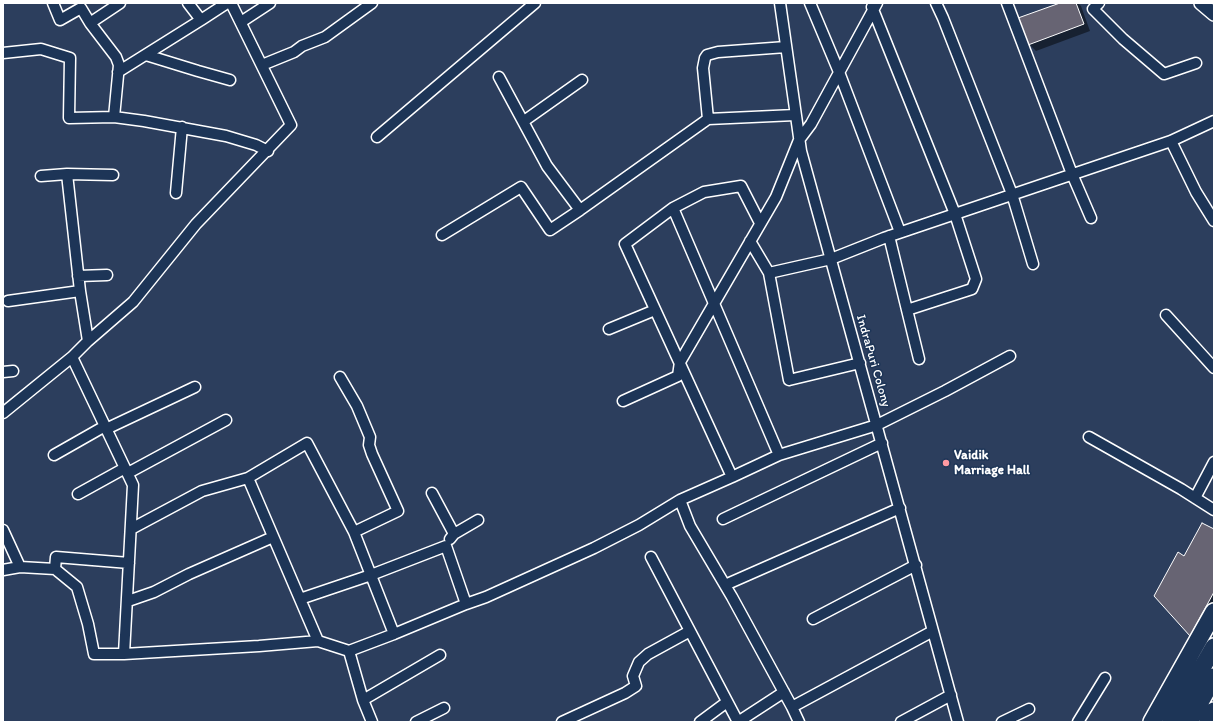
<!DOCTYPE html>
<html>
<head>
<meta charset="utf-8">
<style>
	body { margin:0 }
	#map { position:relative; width:1217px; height:725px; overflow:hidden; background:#2c3e5d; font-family:Itim,sans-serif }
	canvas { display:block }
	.frame { position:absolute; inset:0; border:4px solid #fff; pointer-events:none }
</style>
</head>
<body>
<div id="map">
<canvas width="1217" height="725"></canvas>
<div class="frame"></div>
</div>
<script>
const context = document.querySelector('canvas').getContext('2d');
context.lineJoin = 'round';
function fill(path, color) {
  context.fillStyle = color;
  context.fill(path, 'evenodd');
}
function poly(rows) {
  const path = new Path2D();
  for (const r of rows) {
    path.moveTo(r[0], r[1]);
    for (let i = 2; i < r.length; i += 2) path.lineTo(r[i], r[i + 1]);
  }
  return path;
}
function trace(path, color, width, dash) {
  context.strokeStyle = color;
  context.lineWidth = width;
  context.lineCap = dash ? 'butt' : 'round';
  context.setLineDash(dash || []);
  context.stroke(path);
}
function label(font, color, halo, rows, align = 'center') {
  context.font = font + ' Itim,sans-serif';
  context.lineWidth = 3;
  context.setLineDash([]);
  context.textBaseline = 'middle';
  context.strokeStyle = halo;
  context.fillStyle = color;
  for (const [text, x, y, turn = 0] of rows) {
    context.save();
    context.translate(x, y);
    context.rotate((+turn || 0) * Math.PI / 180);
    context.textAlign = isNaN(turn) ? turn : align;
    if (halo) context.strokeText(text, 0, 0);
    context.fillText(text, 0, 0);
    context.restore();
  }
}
fill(poly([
	[1063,3,1078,3,1081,6,1090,31,1036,51,1029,44],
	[1214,531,1214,612,1198,642,1155,596,1185,557]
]), '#0007');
const building = poly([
	[1060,3,1076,3,1084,24,1028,45,1018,18,1060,3],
	[1202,523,1214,529,1214,592,1190,636,1154,596,1178,552,1184,556,1202,523]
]);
fill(building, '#676473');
trace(building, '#fff', 1);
const minor = poly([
	[53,3,60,20,81,8,90,23,116,57,119,65,114,117],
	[188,3,201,20,227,3],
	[780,3,801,151,958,722],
	[810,3,839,72,900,232],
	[936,3,943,18,1012,194,1033,264],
	[1007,3,1072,174,1091,218],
	[1099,3,1093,9,1123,39,1164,74,1196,63],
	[872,7,955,214,976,279,972,289,907,310],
	[241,22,270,3],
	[90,23,120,3],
	[3,53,41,49,70,58,69,118,114,117,144,121,226,136,256,145,268,151],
	[146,55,198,71,230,80],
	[262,65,294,52,302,46,325,37,372,3],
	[118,72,201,20],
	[499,77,547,166,580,210],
	[708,119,703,68,705,58,707,55,718,52,786,47],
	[524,121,582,80],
	[377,137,535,3],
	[1171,141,1196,192,1214,221],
	[67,174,113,175],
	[41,176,67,174,80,291,88,341],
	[176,193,182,127],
	[673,208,704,192,741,186,760,223],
	[442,235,521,187,550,230,580,210,708,119,795,115],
	[889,236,919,359],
	[750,241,769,273,789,380,860,363],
	[769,273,831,259,884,238,1171,141,1214,121],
	[78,276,107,275],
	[8,301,80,291],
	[1166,315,1214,368],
	[609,329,655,310],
	[3,372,13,371],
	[340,377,357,406,370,437,369,445,372,454,398,511,354,532],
	[623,401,678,376,680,362,776,197,799,140,811,124,877,3],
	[3,413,72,357],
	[106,429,195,387],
	[1089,437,1181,489,1214,510],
	[54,455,105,426],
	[779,455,877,425,945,391,1010,356],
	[128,473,226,420],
	[732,477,779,455,673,208,625,244,732,477,680,500,690,526,732,597,792,707,933,631],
	[248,478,307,443,354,532,394,634,349,651],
	[432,493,454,534],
	[78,494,125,468],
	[1195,498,1214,462],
	[723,519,882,443],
	[131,529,202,491,248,478,318,641,349,651,363,700,372,722],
	[3,530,20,567],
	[450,539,454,534,478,520],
	[651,557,738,722],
	[55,569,56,557,129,563],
	[3,570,20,567,55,569,77,587,88,624,94,654,124,654,259,646,318,641],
	[725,585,900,508],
	[300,599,371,575,446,546,466,604,486,597,594,548,639,525,680,500],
	[128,601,154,592,189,574,273,537],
	[813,619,916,565],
	[394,634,466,604],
	[124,654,133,485,72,357,88,341,133,302,196,224,291,125,231,3],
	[363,700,440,655],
	[792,707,799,722],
	[416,722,444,708],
	[562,722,625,693,636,686,633,676,639,662,648,654,690,631],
	[700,722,727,702],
	[738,722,784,692],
	[901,722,951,695],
	[1002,722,1029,709],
	[1078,722,1105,678]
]);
const tertiary = poly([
	[1201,3,1214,14]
]);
const trunk = poly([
	[1152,722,1214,612],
	[1171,722,1214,647],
	[1189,722,1214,677],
	[1208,722,1214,711]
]);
trace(minor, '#fff', 13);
trace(tertiary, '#fff', 16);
trace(trunk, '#fff', 20);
trace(minor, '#1d3557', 10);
trace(tertiary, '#1d3557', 13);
trace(trunk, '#1d3557', 17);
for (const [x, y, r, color] of [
	[946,463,4,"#ff9aa2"]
]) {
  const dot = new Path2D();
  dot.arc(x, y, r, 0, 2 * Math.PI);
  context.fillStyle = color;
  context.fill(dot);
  trace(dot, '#1d3557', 1.5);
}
label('13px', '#fff', '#1d3557', [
	["IndraPuri Colony",873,361,74]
]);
label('bold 13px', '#fff', '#1d3557', [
	["Vaidik",954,456],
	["Marriage Hall",954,471]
], 'left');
</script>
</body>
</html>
